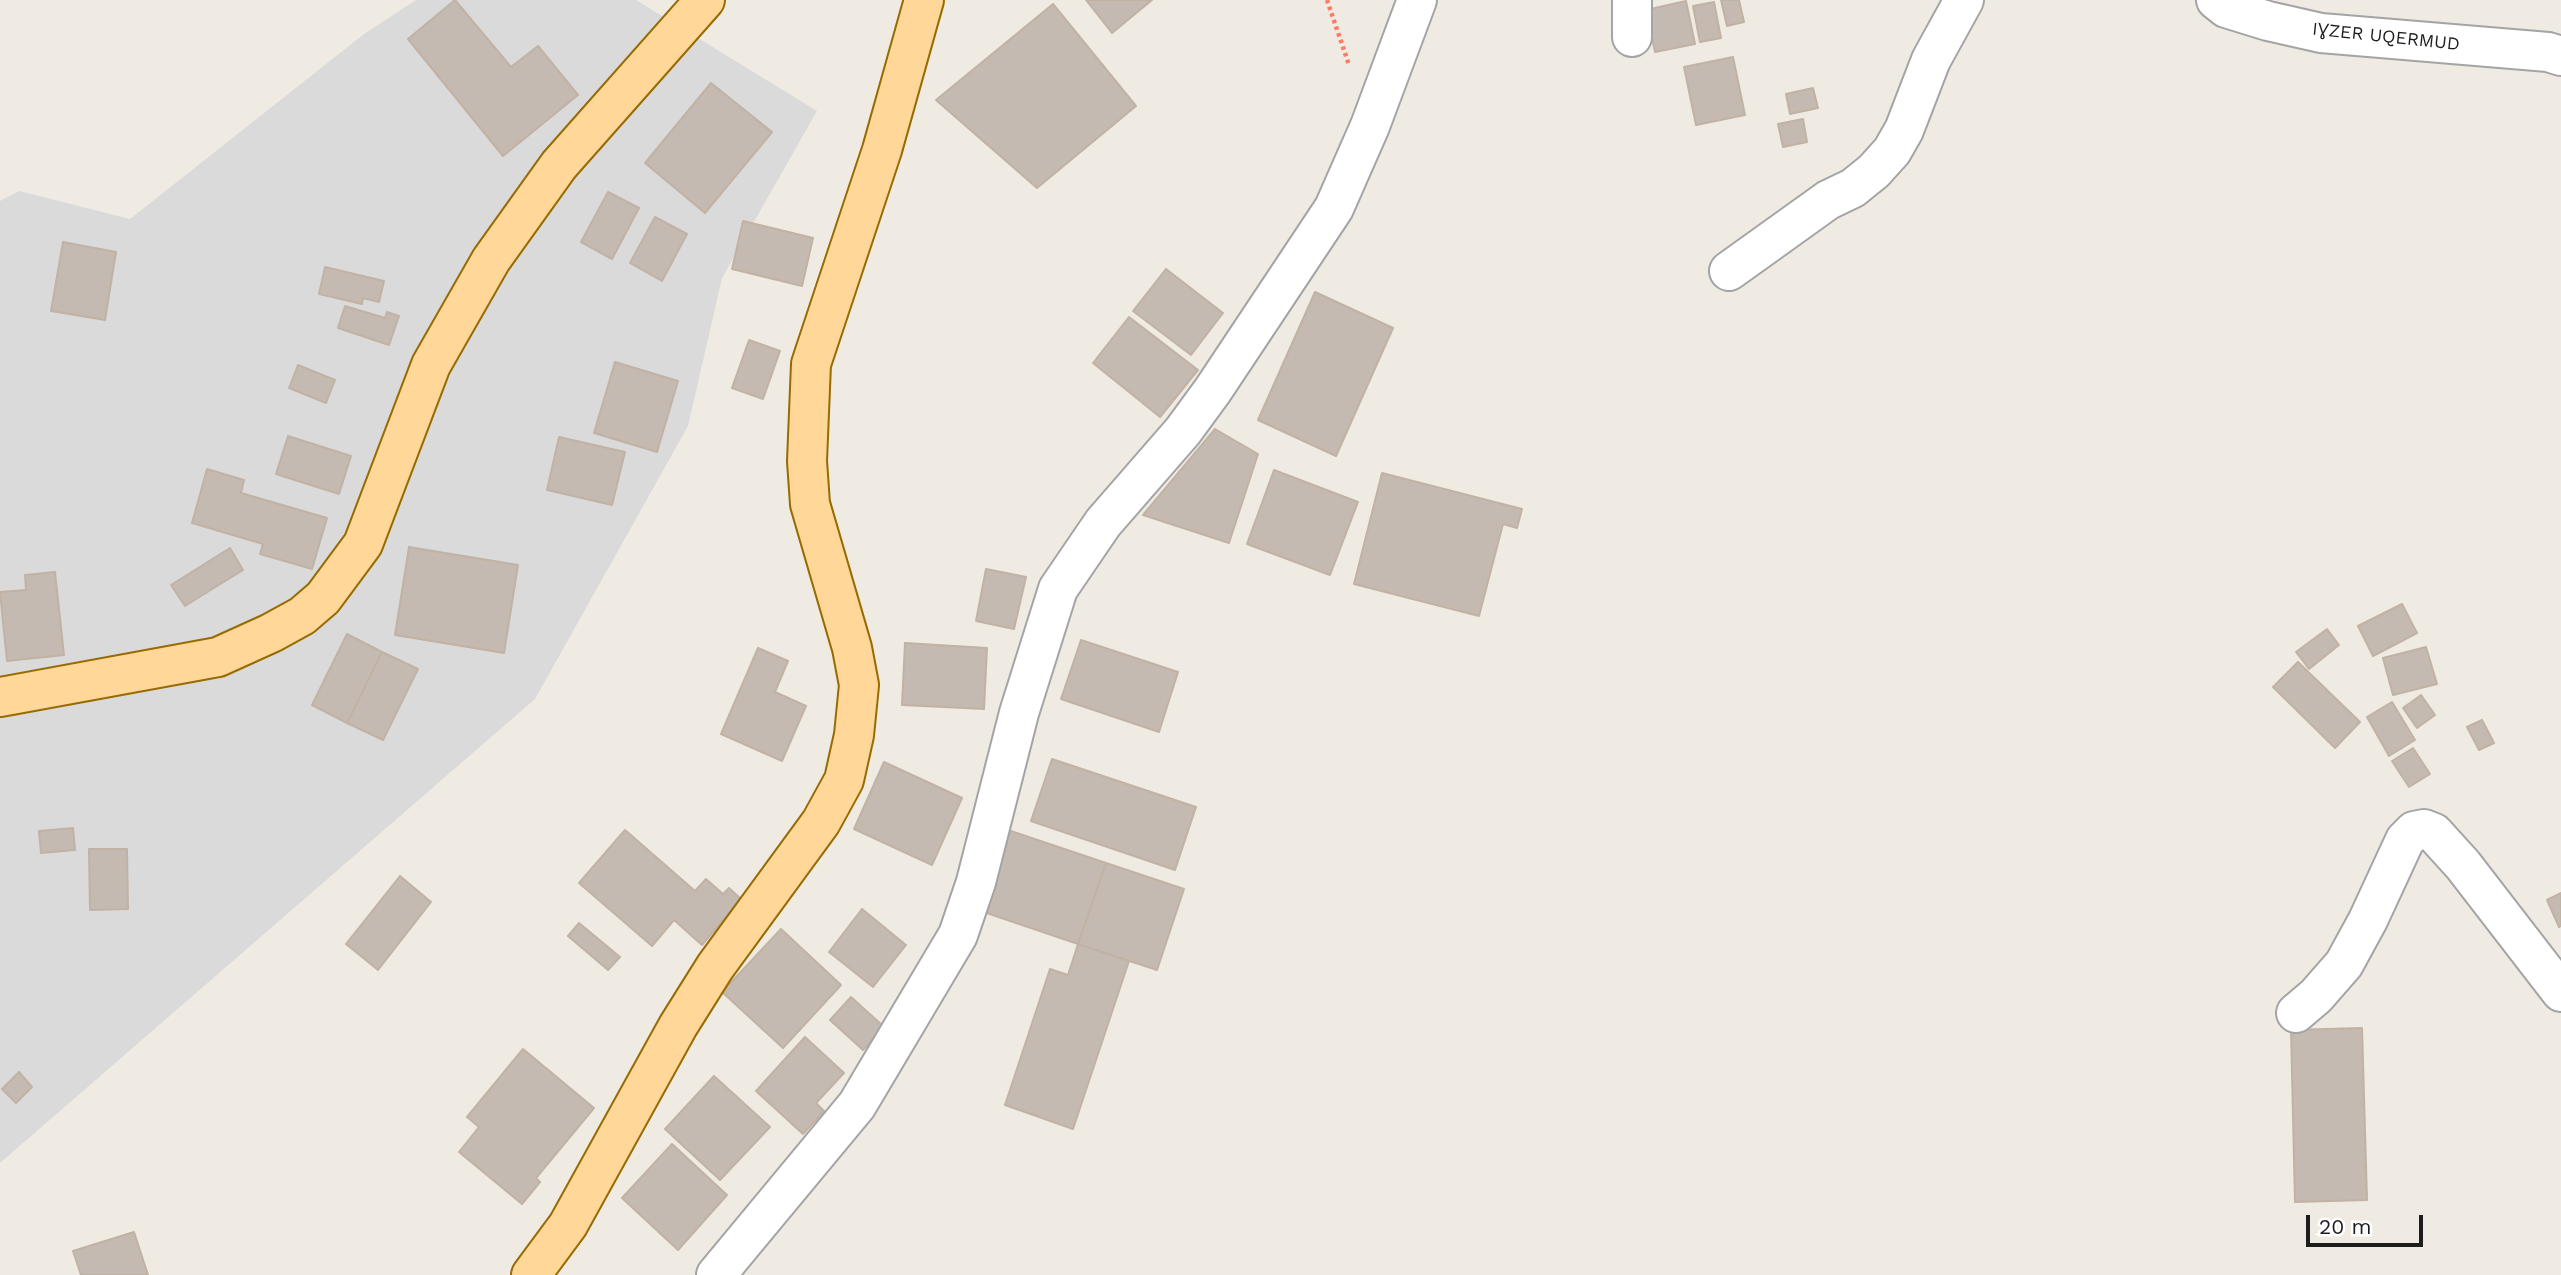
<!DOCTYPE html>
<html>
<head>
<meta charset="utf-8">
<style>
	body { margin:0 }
	#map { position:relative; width:2561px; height:1275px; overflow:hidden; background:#efebe3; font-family:"Work Sans",sans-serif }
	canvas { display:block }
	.scale { position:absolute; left:2306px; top:1215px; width:117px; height:32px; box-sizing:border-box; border:4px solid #1d1d1d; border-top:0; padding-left:9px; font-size:21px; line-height:24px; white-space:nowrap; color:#1d1d1d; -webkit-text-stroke:5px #fff; paint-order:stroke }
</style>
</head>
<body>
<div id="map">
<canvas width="2561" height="1275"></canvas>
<div class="scale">20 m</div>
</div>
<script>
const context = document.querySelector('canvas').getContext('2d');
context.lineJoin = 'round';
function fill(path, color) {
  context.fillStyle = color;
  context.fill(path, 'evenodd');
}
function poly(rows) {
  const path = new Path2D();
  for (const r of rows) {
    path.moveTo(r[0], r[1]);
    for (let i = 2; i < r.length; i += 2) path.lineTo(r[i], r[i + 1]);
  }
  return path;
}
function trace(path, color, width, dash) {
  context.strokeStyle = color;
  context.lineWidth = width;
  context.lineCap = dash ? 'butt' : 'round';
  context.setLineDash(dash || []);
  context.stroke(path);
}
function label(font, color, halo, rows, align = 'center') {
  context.font = font + ' "Work Sans",sans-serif';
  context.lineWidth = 7;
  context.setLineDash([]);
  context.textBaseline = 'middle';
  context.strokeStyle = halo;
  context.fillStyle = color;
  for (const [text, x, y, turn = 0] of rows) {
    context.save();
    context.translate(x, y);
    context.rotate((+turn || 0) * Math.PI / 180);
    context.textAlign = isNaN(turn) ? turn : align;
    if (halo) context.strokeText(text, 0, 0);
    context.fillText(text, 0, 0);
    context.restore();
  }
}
fill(poly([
	[416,0,636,0,817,111,722,278,688,426,535,699,0,1163,0,201,19,191,130,219,364,34]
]), '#dbdada');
const building = poly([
	[455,0,511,67,538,46,578,95,503,156,408,39,455,0],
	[1086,0,1152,0,1112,33,1086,0],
	[1721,0,1739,0,1744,22,1727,26,1721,0],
	[1686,1,1695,44,1655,52,1646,10,1686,1],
	[1714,2,1721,38,1700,42,1693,6,1714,2],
	[1053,4,1136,106,1037,188,936,100,1053,4],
	[1733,57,1745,115,1696,125,1684,67,1733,57],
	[711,83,772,132,705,213,645,163,711,83],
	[1813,88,1818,108,1790,114,1786,94,1813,88],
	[1803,119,1807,142,1783,147,1778,124,1803,119],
	[608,192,639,208,612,259,581,242,608,192],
	[655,217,687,234,662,281,630,263,655,217],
	[743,221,813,238,802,286,732,269,743,221],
	[63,242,116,252,105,320,51,311,63,242],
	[325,267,384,281,379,302,363,298,362,304,319,294,325,267],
	[1166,269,1223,313,1191,355,1133,311,1166,269],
	[1315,292,1393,328,1336,456,1258,420,1315,292],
	[345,306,385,318,387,312,399,316,389,345,338,328,345,306],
	[1129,317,1198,370,1160,417,1093,363,1129,317],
	[749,340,780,351,763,399,732,388,749,340],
	[615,362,678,381,657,452,594,433,615,362],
	[298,365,335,380,326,403,289,388,298,365],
	[1215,429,1258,454,1229,543,1143,515,1215,429],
	[288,436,351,456,339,494,276,474,288,436],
	[559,437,625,452,612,505,547,490,559,437],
	[207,469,244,480,241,493,327,518,312,569,260,554,263,544,192,523,207,469],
	[1274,470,1358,502,1330,575,1247,544,1274,470],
	[1382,473,1522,509,1517,528,1503,524,1479,616,1354,584,1382,473],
	[409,547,518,565,504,653,395,635,409,547],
	[230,548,243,570,185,606,171,585,230,548],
	[986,569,1026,577,1014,629,976,621,986,569],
	[55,572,64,655,7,661,0,592,26,590,25,575,55,572],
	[2402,604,2417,633,2373,656,2358,626,2402,604],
	[2327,629,2339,645,2309,669,2296,652,2327,629],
	[347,634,382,652,347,723,312,705,347,634],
	[1081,640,1178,672,1159,732,1061,699,1081,640],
	[905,643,987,648,984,709,902,705,905,643],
	[2426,647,2437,684,2393,695,2383,658,2426,647],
	[758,648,788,661,775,692,806,706,782,761,721,734,758,648],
	[382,652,418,669,383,740,347,723,382,652],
	[2298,662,2360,722,2335,748,2273,687,2298,662],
	[2421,695,2435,715,2417,728,2403,708,2421,695],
	[2392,702,2415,740,2389,756,2367,717,2392,702],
	[2482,720,2494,743,2479,750,2467,727,2482,720],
	[2413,748,2430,774,2409,787,2392,761,2413,748],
	[1052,759,1196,807,1175,870,1031,821,1052,759],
	[884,762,962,798,932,865,854,829,884,762],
	[996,826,1106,863,1078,944,969,907,996,826],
	[73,828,75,850,41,853,39,831,73,828],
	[625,830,695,891,706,879,723,894,729,888,741,899,702,945,674,920,652,946,579,883,625,830],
	[89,849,127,849,128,909,90,910,89,849],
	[1106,863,1184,889,1157,970,1078,944,1106,863],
	[400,876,431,902,378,970,346,944,400,876],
	[2561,893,2561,926,2559,927,2547,900,2561,893],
	[862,909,906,945,873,987,829,952,862,909],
	[579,923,620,957,608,970,568,936,579,923],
	[781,929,841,985,783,1048,722,992,781,929],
	[1078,944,1129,961,1073,1129,1005,1105,1050,969,1068,975,1078,944],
	[851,997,884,1027,863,1050,830,1020,851,997],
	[2362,1028,2367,1200,2295,1202,2291,1030,2362,1028],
	[805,1037,844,1073,816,1103,824,1111,803,1134,756,1091,805,1037],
	[523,1049,594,1108,536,1178,540,1182,522,1204,459,1152,479,1127,467,1117,523,1049],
	[19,1072,32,1087,16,1103,2,1089,19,1072],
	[714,1076,770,1127,720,1180,665,1129,714,1076],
	[672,1144,727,1195,678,1250,622,1198,672,1144],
	[134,1232,148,1275,81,1275,73,1251,134,1232]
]);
fill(building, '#c4bab2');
trace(building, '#c1b2a4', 2);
const minor = poly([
	[1632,0,1632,37],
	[2216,0,2226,8,2268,21,2321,33,2548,52,2561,56],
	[1729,271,1828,200,1853,188,1874,171,1892,151,1904,130,1931,60,1964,0],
	[2296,1013,2316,996,2344,964,2368,920,2405,840,2414,831,2424,829,2434,833,2463,865,2561,992],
	[716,1275,857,1105,958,935,976,882,1019,713,1058,589,1103,523,1183,431,1213,390,1334,208,1370,126,1417,0]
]);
const major = poly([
	[0,697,218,657,271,633,302,616,323,598,363,544,431,365,491,260,559,165,705,0],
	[531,1275,568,1225,678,1026,715,967,821,822,844,780,854,735,859,685,852,648,810,504,807,461,811,364,882,150,924,0]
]);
trace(minor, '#a4a4a4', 42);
trace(major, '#976b00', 42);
trace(poly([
	[1327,0,1349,65]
]), '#ff7a64', 4.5, [3.5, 3.5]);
trace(minor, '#fff', 38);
trace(major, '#ffd798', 38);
label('18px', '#1d1d1d', '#fff', [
	["IƔZER UQERMUD",2386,37,6]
]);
</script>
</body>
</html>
